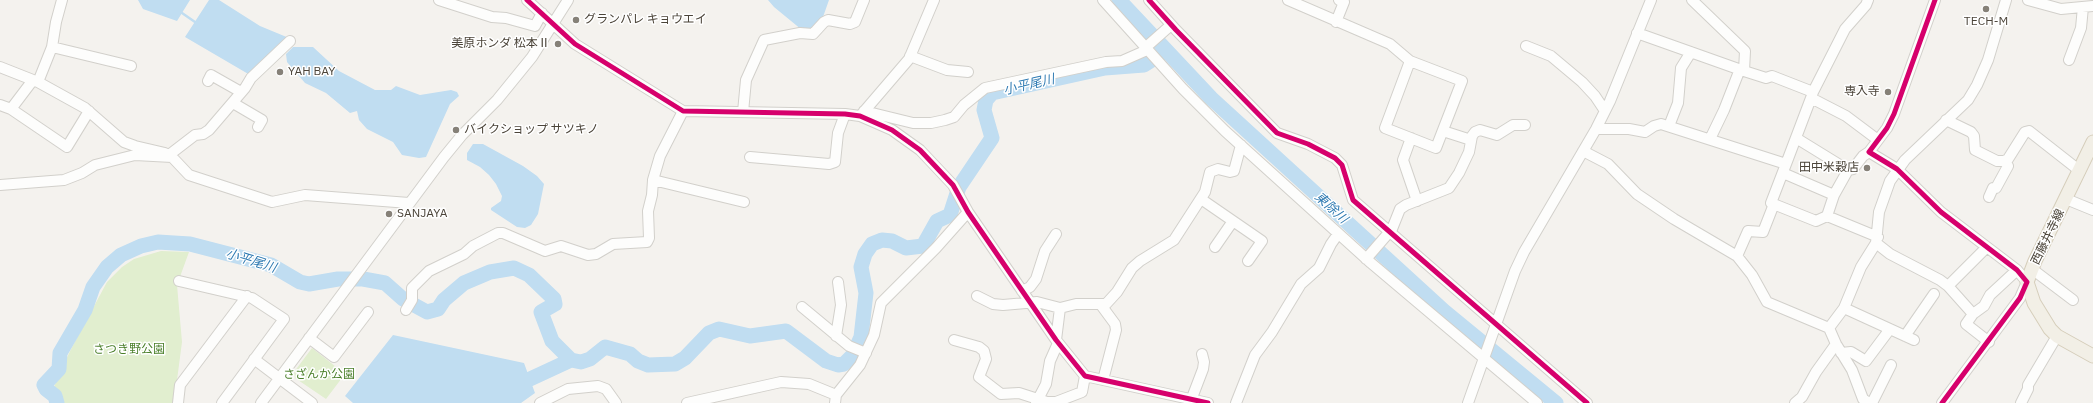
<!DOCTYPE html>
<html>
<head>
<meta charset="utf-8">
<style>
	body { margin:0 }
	canvas { display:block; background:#f4f2ee }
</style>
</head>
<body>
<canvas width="2093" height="403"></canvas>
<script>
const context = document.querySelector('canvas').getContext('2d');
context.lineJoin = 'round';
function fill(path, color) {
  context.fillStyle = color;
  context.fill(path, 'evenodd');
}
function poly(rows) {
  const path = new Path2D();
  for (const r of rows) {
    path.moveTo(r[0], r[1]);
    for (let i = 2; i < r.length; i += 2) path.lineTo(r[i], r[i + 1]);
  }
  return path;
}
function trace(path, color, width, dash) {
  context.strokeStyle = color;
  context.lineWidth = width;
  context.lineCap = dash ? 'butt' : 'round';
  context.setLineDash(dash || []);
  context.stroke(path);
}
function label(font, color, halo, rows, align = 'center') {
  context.font = font + ' "IBM Plex Sans","Noto Sans JP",sans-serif';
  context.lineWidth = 3;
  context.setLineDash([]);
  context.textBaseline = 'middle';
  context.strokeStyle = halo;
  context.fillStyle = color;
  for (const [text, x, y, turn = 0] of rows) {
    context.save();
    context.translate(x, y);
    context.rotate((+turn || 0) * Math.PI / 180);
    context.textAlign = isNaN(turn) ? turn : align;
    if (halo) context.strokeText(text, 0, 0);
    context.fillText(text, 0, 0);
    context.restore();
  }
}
fill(poly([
	[161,251,189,252,177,285,182,342,174,403,64,403,53,389,70,351,107,282,122,267,134,259],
	[312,348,345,374,326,399,295,378,294,372]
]), '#e1eecf');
fill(poly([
	[138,0,190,0,177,21,143,9],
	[209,0,219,0,260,26,289,38,250,75,185,37],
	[768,0,829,0,823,17,818,21,814,30,802,30,774,7],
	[293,47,313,47,339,71,375,90,391,90,396,86,420,95,451,90,457,92,459,96,450,104,426,157,419,158,402,155,393,142,367,129,359,120,357,111,350,113,326,93,305,83,287,62,286,54],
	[473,144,483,144,523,166,537,176,544,184,538,214,531,225,525,228,517,227,491,210,491,208,501,201,502,196,496,184,489,175,480,167,467,160,467,153],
	[393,335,524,363,535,393,521,403,353,403,345,396]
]), '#c0ddf1');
trace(poly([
	[182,13,195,22]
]), '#c0ddf1', 2.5);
trace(poly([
	[1119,0,1211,98,1444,311,1556,403],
	[530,379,571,360],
	[57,403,55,396,46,389,44,385,59,369,60,353,85,310,93,287,107,267,121,255,141,246,158,242,190,244,271,265,300,282,309,284,338,279,363,279,385,283,403,299,427,312,438,309,444,300,464,283,490,272,514,268,529,275,554,299,555,304,541,312,552,341,571,360,581,362,590,359,605,347,630,354,638,361,648,365,675,364,685,358,709,333,719,329,750,336,786,331,826,361,838,365,844,364,853,355,861,337,866,293,861,267,865,254,872,244,882,240,892,241,906,248,923,246,937,221,950,215,959,187,992,138,984,110,986,100,992,93,1105,68,1144,65,1166,51]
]), '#c0ddf1', 15);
const minor = poly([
	[439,0,492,17,506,18,535,26,542,13],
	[527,0,575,44,683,111,845,114,860,116,892,130,920,150,953,185,968,212,1056,340,1085,376,1208,403],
	[1103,0,1183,89,1225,131,1371,263,1537,403],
	[1149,0,1176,30,1277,133,1308,144,1335,158,1342,165,1353,200,1587,403],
	[1288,0,1390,44,1410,61],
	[1692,0,1745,51,1744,71,1766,78,1772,76,1813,92,1811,98,1846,116,1878,140],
	[1935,0,1894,114,1887,128,1869,152,1897,169,1941,212,2017,270,2027,282,2020,298,1942,403],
	[2028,0,2061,9,2093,6],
	[1336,22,1344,2,1339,0],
	[1637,33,1744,71],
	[1526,46,1551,56,1582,82,1595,96,1605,111],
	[52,47,131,66],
	[1145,48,1171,25],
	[910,56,947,70,968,72],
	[2069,60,2081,28,2083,7],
	[1410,61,1462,81,1436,148,1385,128,1410,61],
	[0,67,38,82,85,108,124,142,135,146,165,153],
	[208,81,211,75,241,92],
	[38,82,52,47,56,22,62,0],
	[1813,92,1845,29,1866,5,1868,0],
	[233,103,262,120,258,127],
	[0,105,11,109,33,80],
	[11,109,67,147,89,111],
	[864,111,913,123,931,123,945,120,954,117,964,105,985,88,1106,62,1122,61,1147,50],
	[743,112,746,80,764,40,800,33,813,34,824,22,828,20,850,24,855,22,864,0],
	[861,115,909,59,934,0],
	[1946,120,1971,132,1974,136,1975,150,1997,161,2004,161,2008,159,2025,132,2029,131,2080,171],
	[1669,126,1678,103,1681,68,1691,52],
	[1596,129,1629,129,1645,132,1654,126,1661,124,1786,164,1771,203,1816,221,1827,216,1878,237],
	[1443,131,1471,140],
	[1411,138,1403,160,1417,201],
	[1796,138,1848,170,1853,169,1863,156,1869,152],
	[1710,139,1724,110,1740,69],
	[1583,151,1608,164,1637,194,1674,219,1737,256,1752,275,1767,302,1829,328,1836,344,1852,370,1863,399,1869,403],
	[169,155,195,135,203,134,209,130,245,88,251,78,290,41],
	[750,157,829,164,835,162,838,133,845,114],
	[1786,164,1811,98],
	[1783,173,1834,195,1827,216],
	[653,180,744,202],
	[0,185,64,180,82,173,95,165,135,155,172,157,189,175,272,202,305,195,409,203],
	[1834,195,1848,170],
	[1989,197,1993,188,1996,188,2008,166,2005,161],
	[1201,199,1262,241,1248,261],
	[2066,199,2093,210],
	[1876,243,1890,254,1940,280,1948,286,1973,314,1984,306,1990,295,2017,270],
	[1215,247,1233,221],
	[1737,256,1748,231,1763,232,1774,204],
	[1366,259,1392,229,1400,209,1406,205,1449,188,1459,173,1469,152,1472,136,1475,132,1480,130,1497,135,1513,125,1525,125],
	[2032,269,2073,300],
	[179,281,252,298,284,319,222,403],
	[1948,286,1987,247],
	[1022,291,1030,287,1036,279,1045,251,1056,234],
	[977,296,993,304,1003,305,1037,302,1060,308,1076,304,1106,304,1117,292,1132,268,1140,261,1174,240,1205,192,1210,172,1218,169,1230,172,1234,171,1241,145],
	[1101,305,1115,324,1116,330,1103,380],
	[802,307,849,346,866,353],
	[1844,308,1914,340],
	[406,310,412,300,412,288,429,271,464,254,473,246,498,233,503,233,545,251,561,246,588,255,596,254,613,244,647,242,649,238,648,211,652,195,653,180,660,156,683,111],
	[1973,314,1966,324,1989,342],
	[1829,328,1844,308,1861,267,1876,243,1879,212,1890,181,1905,160,1968,100,1977,85,1988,60,2006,0],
	[836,336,841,305,838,282],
	[1905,336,1934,294],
	[309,338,334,357,368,312],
	[954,340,979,347,984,351,986,359,979,377,1001,394,1019,393,1047,402,1056,402,1082,392,1085,376],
	[1056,340,1060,308],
	[1841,353,1851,352,1866,361,1890,329],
	[254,359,312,403],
	[178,403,180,385,247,296],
	[261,403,444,157,462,135,497,100,532,57,568,0],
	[540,403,568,389,598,386,606,389,616,403],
	[687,403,781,382,809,384,836,395],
	[835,403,836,395,860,365,874,335,881,303,936,248,968,212],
	[1036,403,1046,384,1050,361,1058,343],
	[1190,403,1203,369,1204,362,1202,354],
	[1236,403,1255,355,1272,332,1301,284,1319,268,1331,244,1338,234],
	[1468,403,1515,271,1524,252,1596,129,1610,101,1651,0],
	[1795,403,1802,397,1816,372,1836,344],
	[1872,403,1891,365],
	[2021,403,2028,389,2028,385,2057,336]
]);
const major = poly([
	[2093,142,2035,261,2027,282,2034,303,2050,329,2057,336,2093,356]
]);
trace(minor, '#d2d0cb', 12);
trace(major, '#d6cebb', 15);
trace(minor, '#fdfdfc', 10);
trace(major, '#f2efe6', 13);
trace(poly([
	[527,0,575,44,683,111,845,114,860,116,892,130,920,150,953,185,968,212,1056,340,1085,376,1208,403],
	[1149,0,1176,30,1277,133,1308,144,1335,158,1342,165,1353,200,1587,403],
	[1935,0,1894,114,1887,128,1869,152,1897,169,1941,212,2017,270,2027,282,2020,298,1942,403]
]), '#d6006c', 5);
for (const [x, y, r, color] of [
	[1986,9,4,"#868178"],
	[576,20,4,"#868178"],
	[558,44,4,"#868178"],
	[280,72,4,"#868178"],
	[1888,92,4,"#868178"],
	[456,130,4,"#868178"],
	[1867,168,4,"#868178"],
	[389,214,4,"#868178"]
]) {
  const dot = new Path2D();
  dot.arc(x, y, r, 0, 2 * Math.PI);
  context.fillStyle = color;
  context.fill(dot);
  trace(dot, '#fff', 1.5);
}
label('12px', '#4b4439', '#fff', [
	["グランパレ キョウエイ",584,20],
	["TECH-M",1986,22,"center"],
	["美原ホンダ 松本Ⅱ",550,44,"right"],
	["YAH BAY",288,72],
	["専入寺",1880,92,"right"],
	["バイクショップ サツキノ",464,130],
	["田中米穀店",1859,168,"right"],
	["SANJAYA",397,214]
], 'left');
label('12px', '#4b4439', '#fff', [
	["西藤井寺線",2048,237,-64]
]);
label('12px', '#4a7f2a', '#fff', [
	["さつき野公園",129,350],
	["さざんか公園",319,375]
]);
label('italic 13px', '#2e7ab2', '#fff', [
	["小平尾川",1029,85,-13],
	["東除川",1331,208,42],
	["小平尾川",251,261,17]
]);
</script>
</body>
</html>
